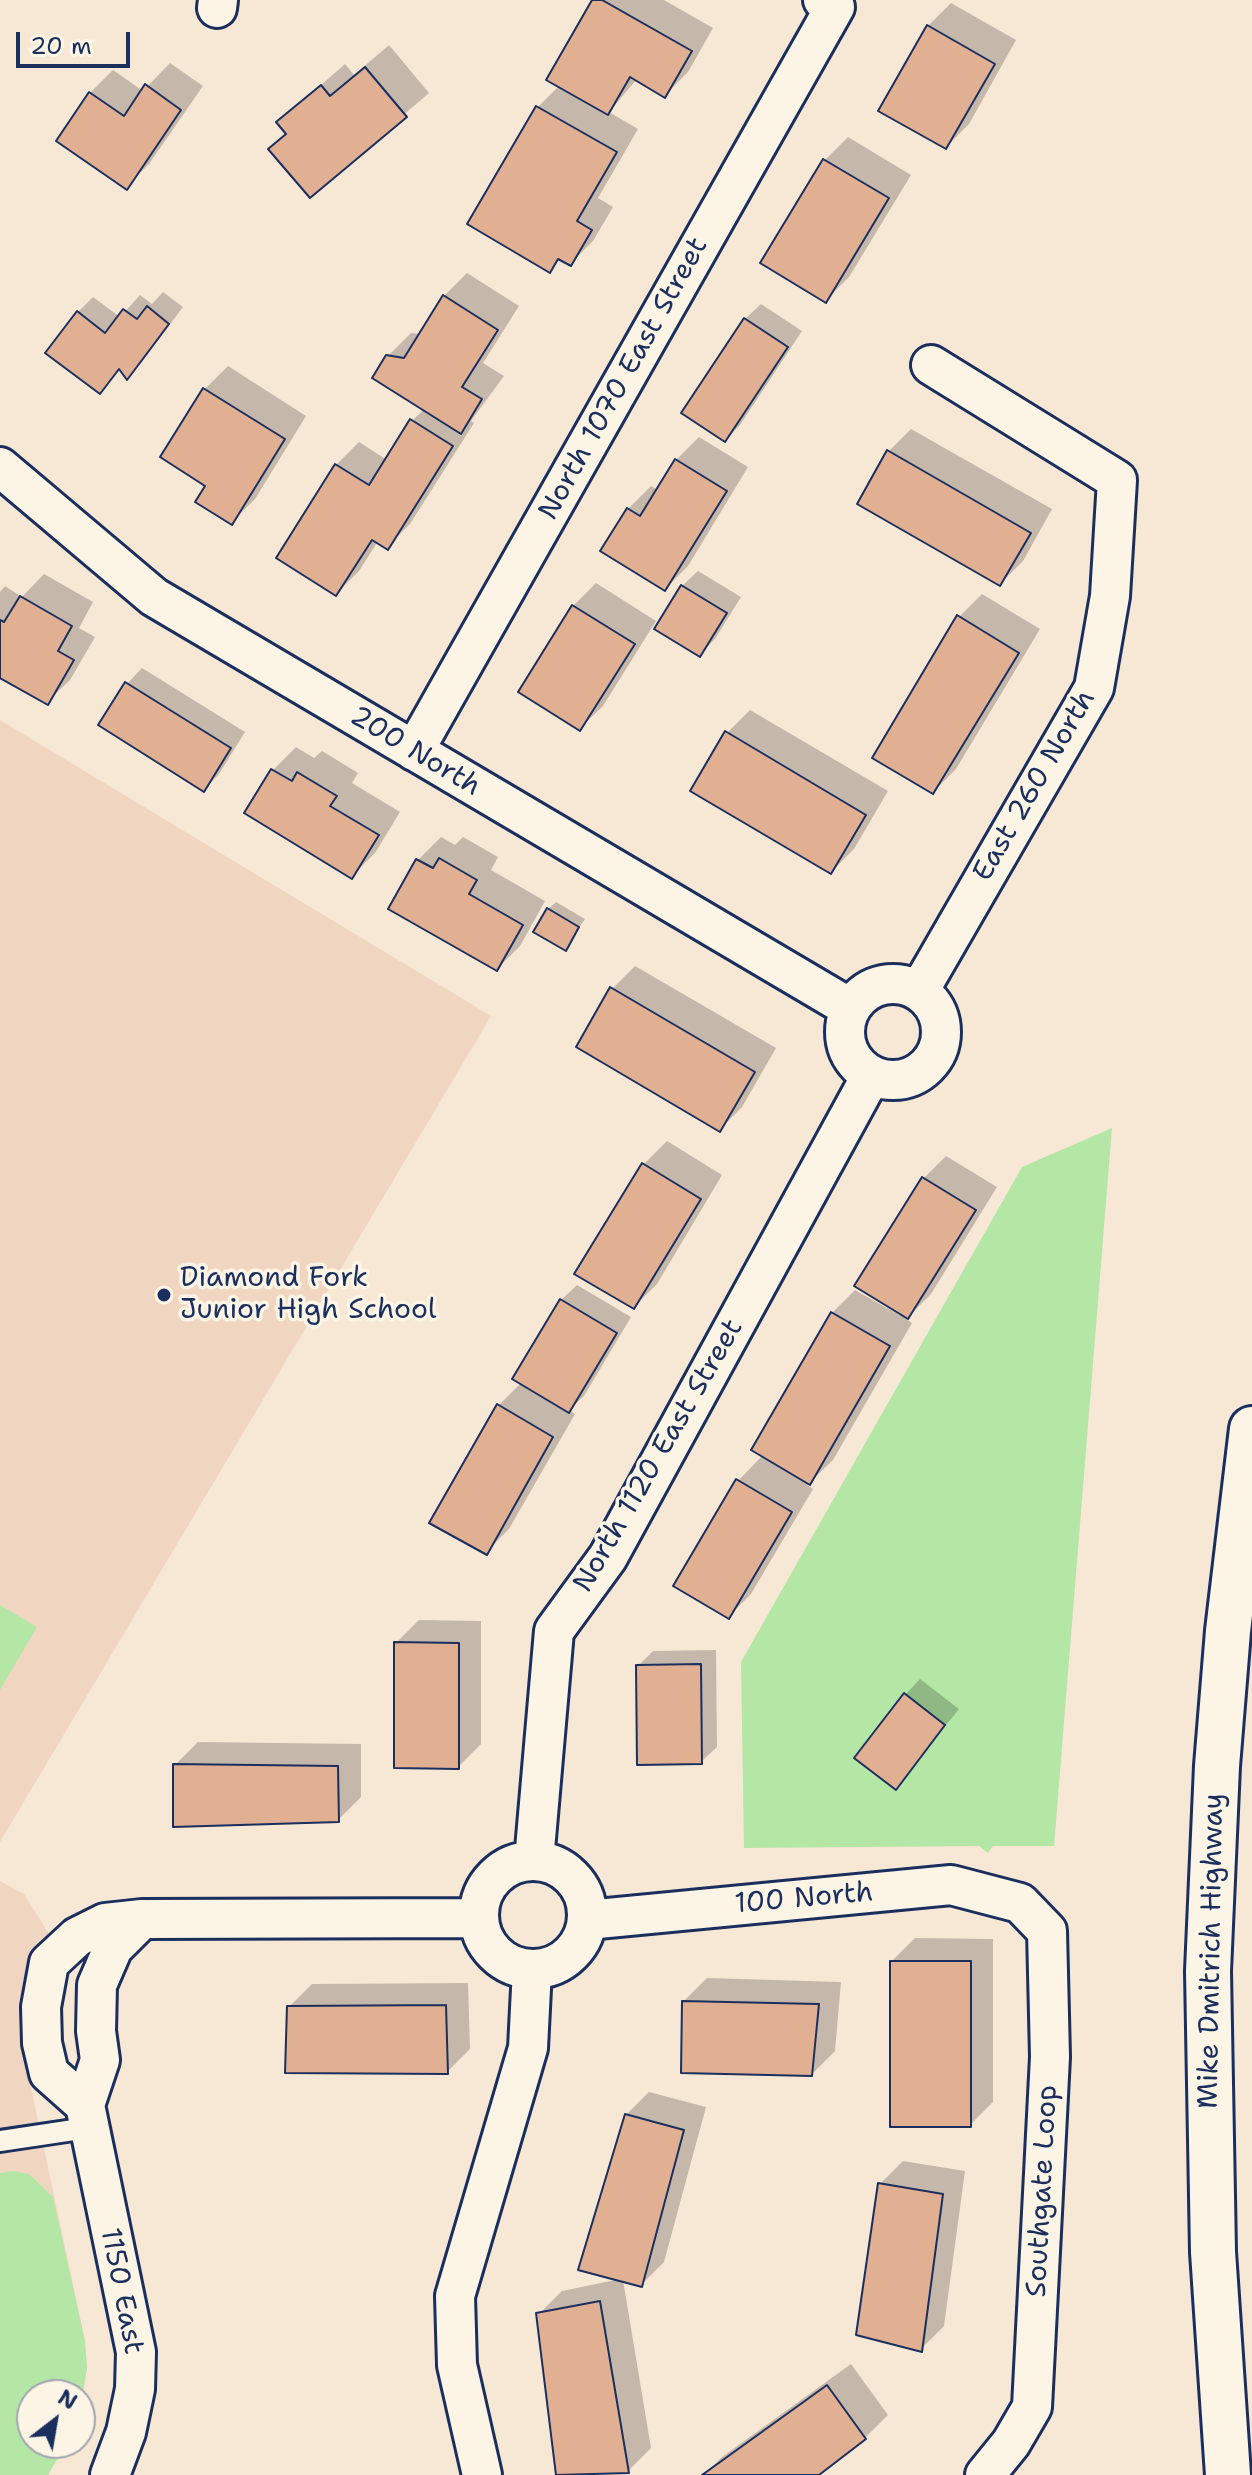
<!DOCTYPE html>
<html>
<head>
<meta charset="utf-8">
<style>
	body { margin:0 }
	#map { position:relative; width:1252px; height:2475px; overflow:hidden; background:#f7e7d5; font-family:"Shantell Sans",sans-serif }
	canvas { display:block }
	.north { position:absolute; left:16px; top:2379px; width:80px; height:80px; box-sizing:border-box; background:#fcf5e5; border:2px solid #a2a6af; border-radius:50%; rotate:31deg; font-size:22px; font-weight:700; line-height:32px; text-align:center; color:#1b2f5e }
	.north::after { content:''; display:block; margin:auto; width:28px; height:36px; background:#1b2f5e; clip-path:polygon(50% 0,100% 100%,50% 72%,0 100%) }
	.scale { position:absolute; left:16px; top:32px; width:114px; height:36px; box-sizing:border-box; border:4px solid #1b2f5e; border-top:0; padding-left:10px; font-size:24px; line-height:28px; white-space:nowrap; color:#1b2f5e; -webkit-text-stroke:6px #fcf5e5; paint-order:stroke }
</style>
</head>
<body>
<div id="map">
<canvas width="1252" height="2475"></canvas>
<div class="north">N</div>
<div class="scale">20 m</div>
</div>
<script>
const context = document.querySelector('canvas').getContext('2d');
context.lineJoin = 'round';
function fill(path, color) {
  context.fillStyle = color;
  context.fill(path, 'evenodd');
}
function poly(rows) {
  const path = new Path2D();
  for (const r of rows) {
    if (r.length === 3) {
      path.moveTo(r[0] + r[2], r[1]);
      path.arc(r[0], r[1], r[2], 0, 2 * Math.PI);
      continue;
    }
    path.moveTo(r[0], r[1]);
    for (let i = 2; i < r.length; i += 2) path.lineTo(r[i], r[i + 1]);
  }
  return path;
}
function trace(path, color, width, dash) {
  context.strokeStyle = color;
  context.lineWidth = width;
  context.lineCap = dash ? 'butt' : 'round';
  context.setLineDash(dash || []);
  context.stroke(path);
}
function label(font, color, halo, rows, align = 'center') {
  context.font = font + ' "Shantell Sans",sans-serif';
  context.lineWidth = 7;
  context.setLineDash([]);
  context.textBaseline = 'middle';
  context.strokeStyle = halo;
  context.fillStyle = color;
  for (const [text, x, y, turn = 0] of rows) {
    context.save();
    context.translate(x, y);
    context.rotate((+turn || 0) * Math.PI / 180);
    context.textAlign = isNaN(turn) ? turn : align;
    if (halo) context.strokeText(text, 0, 0);
    context.fillText(text, 0, 0);
    context.restore();
  }
}
fill(poly([
	[0,720,491,1016,0,1842],
	[0,1881,24,1894,51,1937,25,1988,21,2019,23,2050,85,2341,87,2368,80,2410,80,2395,32,2395,32,2443,66,2443,48,2475,0,2475]
]), '#f0d6c1');
fill(poly([
	[1112,1128,1054,1846,993,1846,988,1853,979,1846,744,1848,741,1662,1022,1167],
	[0,1605,37,1627,0,1690],
	[13,2171,29,2174,53,2197,85,2341,87,2368,80,2410,80,2395,32,2395,32,2443,66,2443,48,2475,0,2475,0,2173]
]), '#b4e6a6');
fill(poly([
	[594,0,664,0,713,28,688,72,665,95,637,79,609,112,638,129,598,198,613,207,593,241,570,264,561,258,549,270,470,224,538,107,560,85],
	[951,3,1016,40,969,124,946,147,928,26],
	[389,45,429,93,310,195,271,149,287,132,279,122,345,64,354,75],
	[170,63,203,86,149,164,126,187,90,93,113,70,143,91],
	[848,137,911,175,849,277,826,300,763,263,825,160],
	[467,273,519,306,483,363,504,376,471,421,474,423,410,524,387,547,378,541,359,571,336,594,336,465,359,442,387,460,412,421,424,409,388,356,411,333,421,334,444,296],
	[163,292,183,307,142,362,127,377,121,369,100,392,78,312,93,297,120,317,140,295,152,304],
	[761,304,802,331,740,425,725,440,745,319],
	[228,366,306,416,255,499,232,522,208,485,162,457,205,389],
	[911,429,1052,509,1023,561,1000,584,888,452],
	[699,437,748,467,688,566,665,589,628,509,651,486,658,490,676,460],
	[698,571,741,597,715,639,700,654,682,586],
	[44,574,93,602,79,628,95,637,70,680,47,702,0,675,0,592,5,586,22,597],
	[596,583,656,621,603,706,580,728,573,606],
	[982,594,1040,629,956,769,933,792,959,617],
	[142,668,245,732,219,774,204,789,127,684],
	[750,710,888,791,854,849,831,872,727,733],
	[296,747,314,758,322,751,358,773,352,783,400,812,375,853,352,876,247,813,273,770],
	[441,837,455,845,463,837,498,857,491,870,545,901,520,946,497,969,391,908,418,860],
	[556,902,585,919,565,948,548,909],
	[635,966,776,1048,742,1107,719,1130,612,989],
	[667,1141,722,1175,657,1284,634,1307,644,1164],
	[946,1156,997,1187,931,1294,906,1319,912,1323,833,1460,807,1485,813,1489,751,1594,728,1617,738,1481,763,1455,832,1313,855,1290,899,1315,923,1179],
	[577,1285,631,1317,584,1396,569,1410,575,1414,509,1529,486,1552,498,1406,521,1383,561,1300],
	[419,1620,481,1621,481,1744,458,1767,396,1643],
	[716,1650,717,1747,701,1762,638,1666,653,1651],
	[920,1679,959,1709,896,1787,905,1695],
	[198,1742,361,1744,361,1797,338,1820,175,1765],
	[915,1938,993,1939,993,2102,970,2125,892,1961],
	[707,1978,841,1982,835,2051,812,2074,684,2001],
	[468,1983,470,2049,447,2072,289,2007,312,1984],
	[649,2092,706,2107,664,2262,641,2285,623,2280,651,2448,628,2471,559,2475,539,2314,562,2291,620,2279,626,2115],
	[903,2161,965,2171,944,2326,921,2349,880,2184],
	[851,2364,888,2415,865,2438,816,2475,704,2475,722,2457]
]), '#0003');
const building = poly([
	[592,0,602,0,692,51,665,98,630,77,608,115,546,80,592,0],
	[927,25,995,64,946,149,878,111,927,25],
	[365,67,407,117,310,198,268,149,286,134,276,122,321,85,330,96,365,67],
	[145,84,181,110,127,190,56,141,89,92,124,116,145,84],
	[536,106,617,152,577,221,592,230,571,266,558,259,550,273,467,224,536,106],
	[823,159,889,198,826,303,760,263,823,159],
	[443,295,498,330,462,387,482,399,461,434,372,378,386,355,404,358,443,295],
	[147,306,169,324,127,380,119,369,100,394,45,353,77,311,105,333,123,309,137,319,147,306],
	[744,318,788,347,725,442,681,413,744,318],
	[203,388,285,439,232,525,195,502,205,486,160,457,203,388],
	[410,419,453,446,388,550,372,540,336,596,276,558,335,464,369,485,410,419],
	[887,450,1031,533,1000,586,857,504,887,450],
	[675,459,727,491,665,591,600,551,627,508,640,516,675,459],
	[681,585,727,613,700,657,654,629,681,585],
	[20,596,72,626,58,651,74,660,48,705,0,678,0,620,4,622,20,596],
	[572,605,635,644,580,731,518,692,572,605],
	[957,615,1019,653,933,794,872,758,957,615],
	[125,682,231,748,204,792,98,725,125,682],
	[725,731,866,815,831,874,690,791,725,731],
	[271,769,292,781,297,772,337,796,330,806,379,835,352,879,244,813,271,769],
	[439,858,477,880,469,894,523,925,497,971,388,909,416,859,433,868,439,858],
	[547,908,579,927,566,951,533,932,547,908],
	[610,987,755,1072,720,1132,576,1047,610,987],
	[642,1163,701,1199,634,1309,574,1274,642,1163],
	[922,1177,976,1210,908,1319,854,1286,922,1177],
	[560,1299,617,1333,569,1413,512,1379,560,1299],
	[831,1312,890,1346,810,1485,751,1450,831,1312],
	[497,1404,553,1437,487,1555,429,1523,497,1404],
	[736,1479,792,1512,729,1619,673,1586,736,1479],
	[394,1642,459,1643,459,1769,394,1768,394,1642],
	[701,1664,702,1764,637,1765,636,1665,701,1664],
	[904,1693,945,1725,896,1790,854,1758,904,1693],
	[173,1764,338,1766,339,1822,173,1827,173,1764],
	[890,1961,971,1961,971,2127,890,2127,890,1961],
	[682,2001,819,2004,812,2076,681,2073,682,2001],
	[446,2005,448,2074,285,2073,287,2006,446,2005],
	[625,2114,684,2130,642,2287,578,2270,625,2114],
	[878,2183,943,2194,922,2352,856,2335,878,2183],
	[600,2301,629,2473,556,2475,536,2313,600,2301],
	[827,2385,866,2439,819,2475,702,2475,827,2385]
]);
fill(building, '#e1b093');
trace(building, '#1b2f5e', 2);
const lane = poly([
	[0,2141,87,2128]
]);
const street = poly([
	[217,8,218,0],
	[0,467,154,597,850,1008],
	[414,751,835,7,823,0],
	[893,1032,48],
	[919,991,1094,688,1110,596,1117,480,931,365],
	[534,1861,554,1631,608,1557,871,1076],
	[533,1915,54],
	[587,1920,951,1885,1020,1903,1047,1931,1050,2057,1032,2407,1011,2443,985,2475],
	[85,2105,49,2073,42,2043,41,2007,49,1963,77,1937,105,1923,142,1919,479,1918],
	[110,2475,126,2432,135,2389,136,2352,85,2105,100,2060,96,2031,97,1985,113,1948,142,1919],
	[482,2475,457,2365,455,2296,528,2048,532,1969]
]);
const highway = poly([
	[1228,2475,1213,2252,1208,1971,1217,1766,1228,1631,1252,1429]
]);
trace(lane, '#1b2f5e', 26);
trace(street, '#1b2f5e', 44);
trace(highway, '#1b2f5e', 50);
trace(lane, '#fcf5e5', 20);
trace(street, '#fcf5e5', 38);
trace(highway, '#fcf5e5', 44);
for (const [x, y, r, color] of [
	[164,1295,8,"#1b2f5e"]
]) {
  const dot = new Path2D();
  dot.arc(x, y, r, 0, 2 * Math.PI);
  context.fillStyle = color;
  context.fill(dot);
  trace(dot, '#fcf5e5', 3);
}
label('28px', '#1b2f5e', '#fcf5e5', [
	["North 1070 East Street",624,379,-61],
	["200 North",415,752,31],
	["East 260 North",1035,786,-60],
	["North 1120 East Street",659,1456,-60],
	["100 North",804,1899,-5],
	["Mike Dmitrich Highway",1212,1951,-89],
	["Southgate Loop",1043,2191,-87],
	["1150 East",121,2291,79]
]);
label('28px', '#1b2f5e', '#fcf5e5', [
	["Diamond Fork",180,1279],
	["Junior High School",180,1311]
], 'left');
</script>
</body>
</html>
